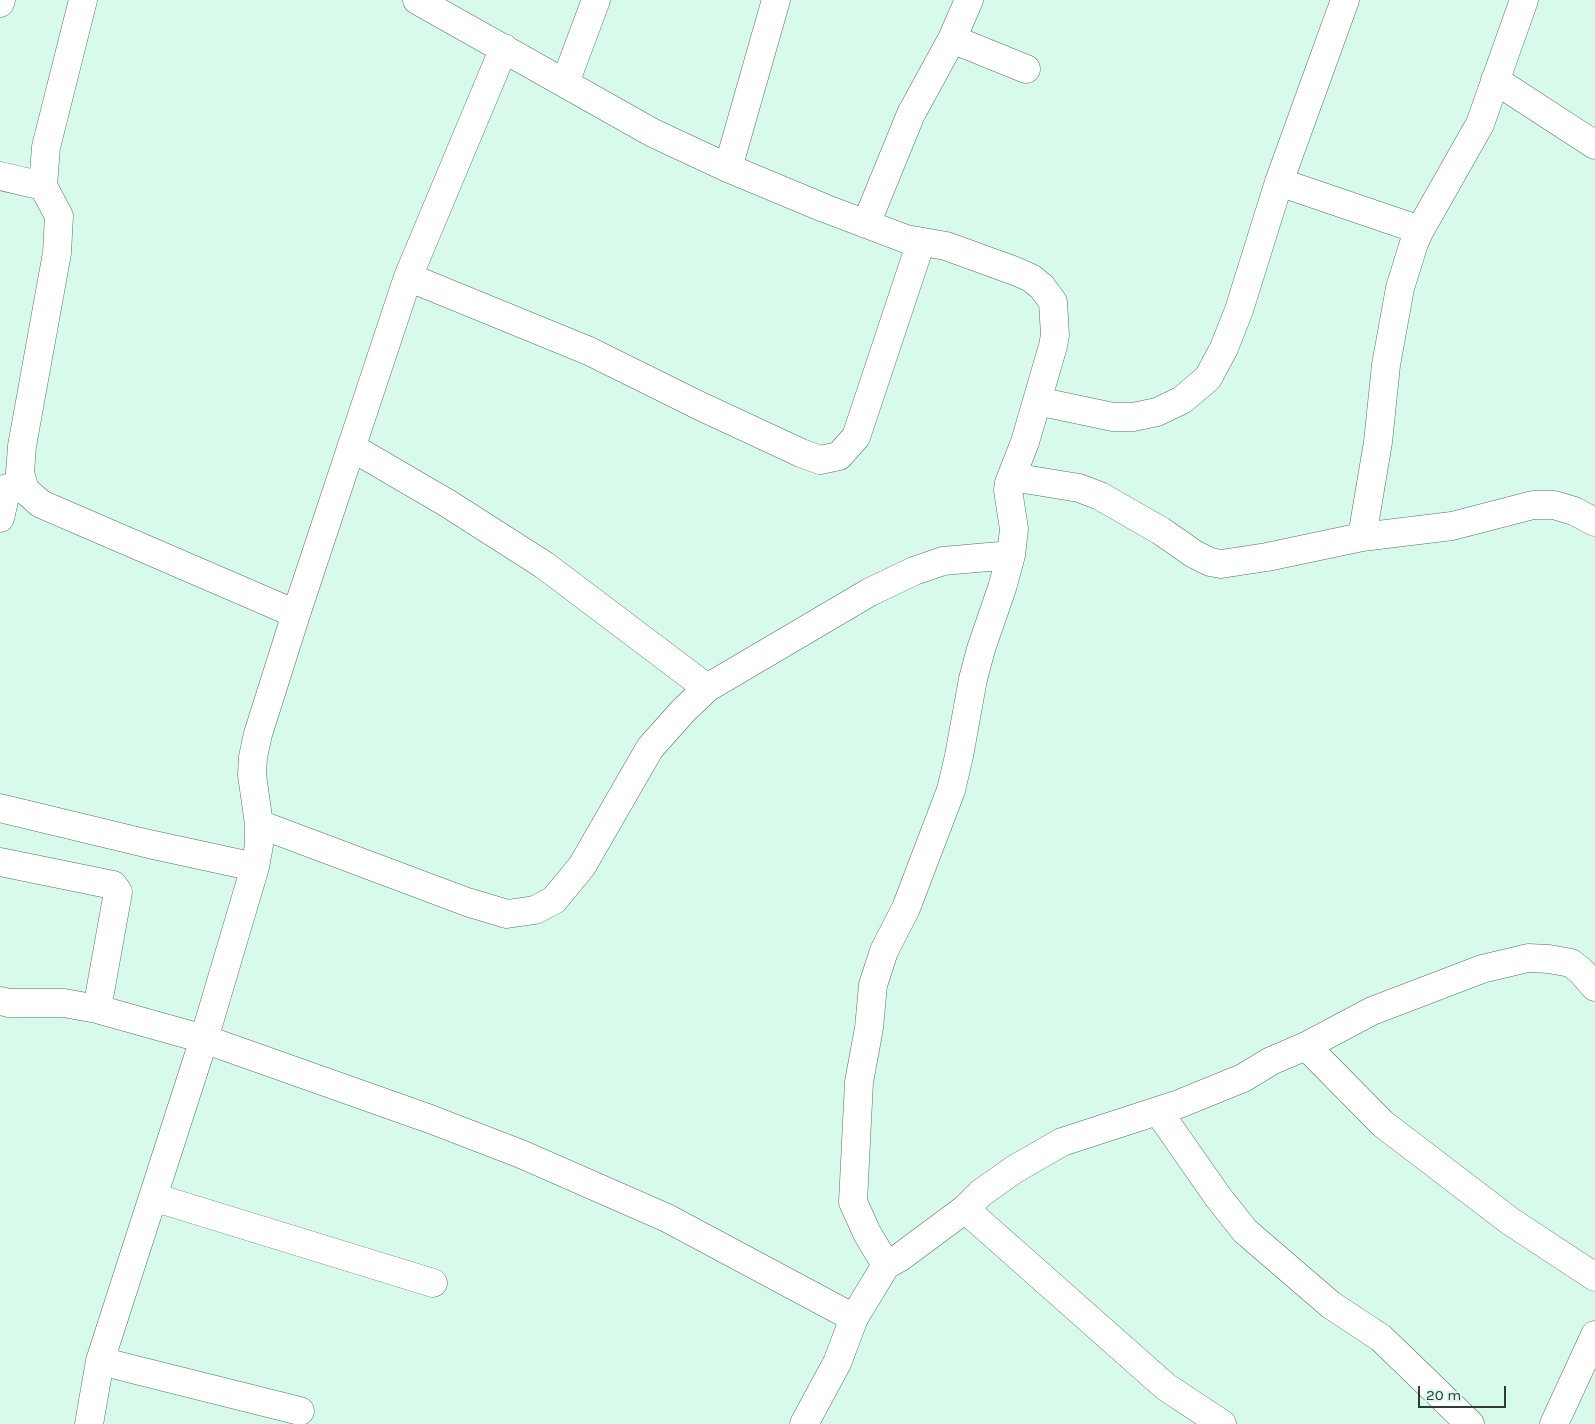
<!DOCTYPE html>
<html>
<head>
<meta charset="utf-8">
<style>
	body { margin:0 }
	#map { position:relative; width:1595px; height:1424px; overflow:hidden; background:#d8faea; font-family:Karla,sans-serif }
	canvas { display:block }
	.scale { position:absolute; left:1418px; top:1386px; width:88px; height:22px; box-sizing:border-box; border:2px solid #2e3c35; border-top:0; padding-left:6px; font-size:15px; line-height:18px; white-space:nowrap; color:#2e3c35; -webkit-text-stroke:4px #d8faea; paint-order:stroke }
</style>
</head>
<body>
<div id="map">
<canvas width="1595" height="1424"></canvas>
<div class="scale">20 m</div>
</div>
<script>
const context = document.querySelector('canvas').getContext('2d');
context.lineJoin = 'round';
function poly(rows) {
  const path = new Path2D();
  for (const r of rows) {
    path.moveTo(r[0], r[1]);
    for (let i = 2; i < r.length; i += 2) path.lineTo(r[i], r[i + 1]);
  }
  return path;
}
function trace(path, color, width, dash) {
  context.strokeStyle = color;
  context.lineWidth = width;
  context.lineCap = dash ? 'butt' : 'round';
  context.setLineDash(dash || []);
  context.stroke(path);
}
const minor = poly([
	[83,0,46,147,43,186,59,216,57,253,22,446,20,473,25,490,41,504,296,614],
	[417,0,653,133,728,168,824,208,906,239,946,246,1015,271,1031,278,1042,287,1053,302,1055,335,1053,346,1025,442,1009,483,1008,490,1014,529,1011,555,1002,588,981,649,973,679,959,756,951,790,906,908,884,951,873,985,869,1028,859,1082,853,1202,867,1233,886,1265],
	[0,3,1,0],
	[952,39,1026,69],
	[1495,80,1595,145],
	[565,83,596,0],
	[728,168,776,0],
	[0,176,43,186],
	[1279,182,1420,230],
	[866,224,911,114,952,39,969,0],
	[408,277,589,351,700,406,801,453,820,460,839,456,856,437,921,242],
	[1037,401,1113,417,1133,417,1157,412,1182,400,1208,378,1224,348,1239,310,1279,182,1345,0],
	[351,447,447,503,544,565,707,688],
	[1012,477,1079,488,1100,496,1161,531,1194,554,1210,562,1221,564,1267,557,1362,537,1452,526,1533,505,1554,505,1574,511,1595,522],
	[0,518,7,488],
	[1362,537,1378,442,1386,365,1400,288,1414,243,1420,230,1480,124,1524,0],
	[0,808,149,844,255,867],
	[259,824,467,902,507,914,535,910,554,900,582,866,650,748,682,712,707,688,870,592,914,571,943,561,1011,555],
	[0,862,113,885,118,892,97,1009],
	[0,1001,9,1003,64,1003,97,1009,204,1039,430,1119,521,1154,667,1218,854,1318],
	[1306,1046,1383,1124,1510,1221,1595,1277],
	[1158,1111,1218,1197,1245,1231,1331,1305,1381,1338,1470,1424],
	[153,1197,433,1283],
	[965,1209,1166,1387,1222,1424],
	[100,1361,300,1411],
	[89,1424,100,1361,204,1039,255,867,259,845,259,824,252,775,253,757,258,734,296,614,408,277,504,48],
	[804,1424,837,1363,854,1318,886,1265,899,1258,965,1209,981,1193,1015,1169,1062,1142,1179,1104,1243,1078,1271,1061,1306,1046,1372,1011,1482,969,1528,958,1549,959,1571,963,1581,971,1595,987],
	[1554,1424,1595,1335]
]);
trace(minor, '#527163', 29);
trace(minor, '#fff', 28);
</script>
</body>
</html>
